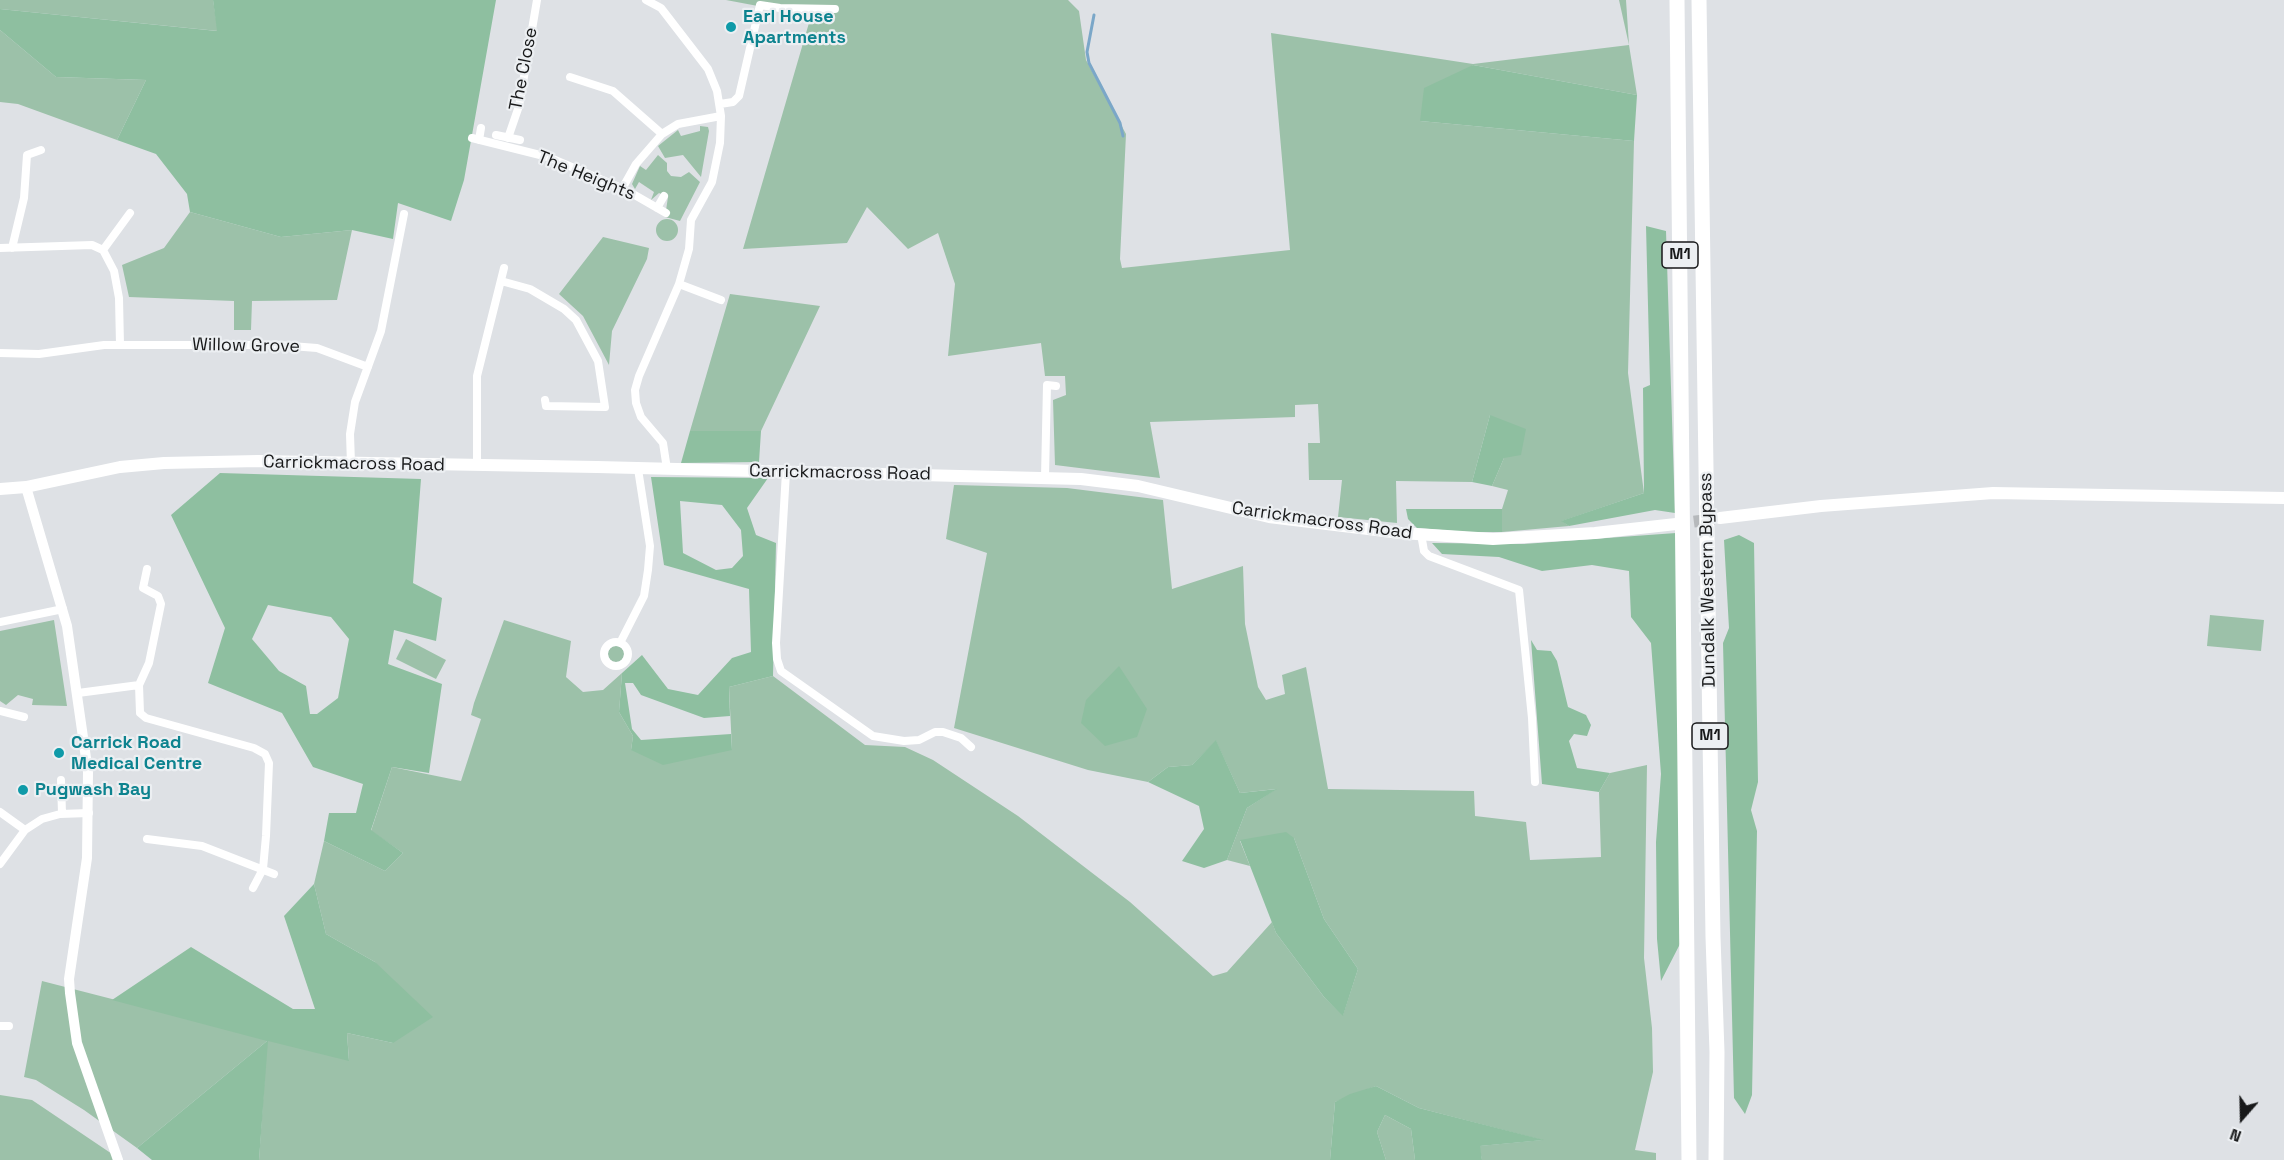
<!DOCTYPE html>
<html>
<head>
<meta charset="utf-8">
<style>
	body { margin:0 }
	#map { position:relative; width:2284px; height:1160px; overflow:hidden; background:#dee1e5; font-family:"Space Grotesk",sans-serif }
	canvas { display:block }
	.north { position:absolute; left:2212px; top:1088px; width:60px; height:60px; -webkit-text-stroke:4px #eceff2; paint-order:stroke; rotate:200deg; font-size:16px; font-weight:700; line-height:24px; text-align:center; color:#18191a }
	.north::after { content:''; display:block; margin:auto; width:21px; height:27px; background:#18191a; clip-path:polygon(50% 0,100% 100%,50% 72%,0 100%) }
</style>
</head>
<body>
<div id="map">
<canvas width="2284" height="1160"></canvas>
<div class="north">N</div>
</div>
<script>
const context = document.querySelector('canvas').getContext('2d');
context.lineJoin = 'round';
function fill(path, color) {
  context.fillStyle = color;
  context.fill(path, 'evenodd');
}
function poly(rows) {
  const path = new Path2D();
  for (const r of rows) {
    if (r.length === 3) {
      path.moveTo(r[0] + r[2], r[1]);
      path.arc(r[0], r[1], r[2], 0, 2 * Math.PI);
      continue;
    }
    path.moveTo(r[0], r[1]);
    for (let i = 2; i < r.length; i += 2) path.lineTo(r[i], r[i + 1]);
  }
  return path;
}
function trace(path, color, width, dash) {
  context.strokeStyle = color;
  context.lineWidth = width;
  context.lineCap = dash ? 'butt' : 'round';
  context.setLineDash(dash || []);
  context.stroke(path);
}
function label(font, color, halo, rows, align = 'center') {
  context.font = font + ' "Space Grotesk",sans-serif';
  context.lineWidth = 4.5;
  context.setLineDash([]);
  context.textBaseline = 'middle';
  context.strokeStyle = halo;
  context.fillStyle = color;
  for (const [text, x, y, turn = 0] of rows) {
    context.save();
    context.translate(x, y);
    context.rotate((+turn || 0) * Math.PI / 180);
    context.textAlign = isNaN(turn) ? turn : align;
    if (halo) context.strokeText(text, 0, 0);
    context.fillText(text, 0, 0);
    context.restore();
  }
}
fill(poly([
	[0,0,213,0,218,31,0,9],
	[726,0,1068,0,1079,11,1086,60,1126,134,1120,259,1122,268,1290,250,1271,33,1473,64,1629,45,1619,0,1626,0,1629,45,1637,95,1473,65,1420,121,1634,141,1628,373,1644,493,1562,521,1569,526,1502,532,1502,509,1508,490,1492,486,1504,458,1490,415,1472,482,1396,481,1397,523,1338,517,1342,480,1309,480,1308,443,1320,443,1318,404,1295,405,1295,417,1150,422,1160,478,1055,465,1053,400,1066,395,1065,376,1045,376,1041,343,948,356,955,284,938,233,908,249,867,207,847,243,743,249,811,16],
	[0,30,56,77,146,80,117,140,18,104,0,102],
	[700,126,708,127,709,131,701,177,683,155,665,158,658,146,678,130,681,136,700,131],
	[658,155,667,163,667,171,671,176,681,177,689,172,700,182,680,221,665,217,668,197,659,193,651,200,654,192,639,182,635,189,632,184,640,166,646,170],
	[190,212,281,237,352,230,337,300,252,301,251,330,234,330,234,301,129,297,122,265,164,248],
	[667,230,11],
	[603,237,649,248,647,259,612,331,609,365,583,316,559,294],
	[730,294,820,306,761,431,690,431],
	[954,485,1067,488,1163,500,1172,589,1243,566,1245,624,1258,687,1266,700,1285,694,1282,675,1306,667,1328,789,1474,791,1475,816,1526,822,1530,860,1601,857,1599,792,1610,773,1647,765,1644,958,1652,1028,1653,1072,1635,1150,1656,1153,1656,1160,1482,1160,1479,1146,1542,1140,1419,1108,1376,1086,1335,1102,1330,1160,259,1160,267,1041,137,1148,84,1110,36,1080,24,1077,42,981,349,1060,347,1033,393,1043,375,962,326,934,314,884,324,841,385,871,403,853,371,831,392,767,461,781,481,719,471,715,474,703,504,620,571,641,566,677,583,692,603,690,622,673,619,712,633,736,631,750,732,750,729,687,773,676,865,745,905,747,933,760,1018,816,1130,902,1213,976,1227,972,1272,922,1276,933,1324,997,1343,1015,1358,969,1324,919,1294,838,1240,841,1250,866,1227,860,1247,808,1276,789,1240,793,1216,741,1192,765,1168,767,1148,782,1088,770,954,728,987,553,946,539],
	[2210,615,2264,620,2261,651,2207,646],
	[54,620,67,706,32,705,33,699,18,695,6,705,0,701,0,631],
	[406,639,446,660,436,679,396,659],
	[616,654,8],
	[0,1095,32,1100,121,1160,0,1160],
	[1385,1115,1411,1129,1415,1160,1386,1160,1377,1132]
]), '#9cc1a9');
fill(poly([
	[213,0,496,0,464,180,451,221,398,203,393,239,352,230,281,237,190,212,187,194,156,154,117,140,146,80,56,77,0,30,0,9,217,31],
	[1473,65,1637,95,1634,141,1420,121,1424,88],
	[1646,226,1666,231,1675,513,1655,510,1569,526,1561,521,1644,493,1643,388,1650,385],
	[1490,415,1526,429,1521,455,1504,458,1492,486,1472,482],
	[690,431,761,431,759,462,681,463],
	[220,473,421,479,413,583,442,598,436,641,394,630,388,664,442,684,429,773,392,767,371,830,403,853,385,871,324,841,329,813,356,813,363,784,313,767,282,713,208,683,225,628,171,515],
	[268,605,331,617,349,639,338,698,317,714,310,714,306,686,279,671,252,639],
	[651,477,768,478,747,508,756,535,776,543,773,676,729,687,730,716,704,718,641,695,633,683,625,683,632,729,641,740,731,734,732,750,663,765,631,750,633,736,619,712,622,673,642,655,668,689,698,695,732,658,751,652,749,589,664,565],
	[680,501,722,505,741,530,743,556,732,568,716,570,683,553],
	[1406,509,1502,509,1502,532,1467,532,1417,528,1408,519],
	[1676,533,1680,944,1661,981,1657,939,1656,842,1661,774,1651,643,1631,617,1629,571,1592,565,1542,571,1499,557,1442,554,1432,543,1524,544],
	[1739,535,1754,543,1758,782,1751,810,1757,831,1752,1095,1745,1114,1734,1098,1723,643,1729,628,1724,540],
	[1531,640,1537,650,1551,651,1557,661,1568,707,1586,715,1591,725,1587,736,1574,734,1569,741,1577,768,1610,773,1599,792,1542,784],
	[1119,666,1147,709,1137,737,1105,746,1081,723,1086,700],
	[1216,740,1240,793,1277,789,1247,808,1227,860,1204,868,1182,861,1204,829,1199,806,1148,782,1168,767,1192,765],
	[1286,832,1294,838,1324,919,1358,969,1343,1016,1324,997,1276,933,1240,840],
	[314,884,326,934,375,962,433,1017,393,1043,347,1033,349,1061,268,1041,259,1160,152,1160,137,1148,267,1041,112,1000,191,947,293,1009,315,1009,284,916],
	[1376,1086,1419,1108,1544,1140,1480,1146,1482,1160,1415,1160,1411,1129,1385,1115,1377,1132,1386,1160,1330,1160,1335,1102,1350,1094]
]), '#8ebfa0');
trace(poly([
	[1094,15,1087,52,1089,63,1120,123,1123,136]
]), '#7ba7c8', 3);
trace(poly([
	[1676,524,1714,519]
]), '#b6b9bc', 12, [12, 6]);
trace(poly([
	[646,0,661,8,708,69,717,91,721,116,720,143,712,182,691,220,689,249,679,284,639,376,635,390,636,403,641,417,663,443,667,469],
	[570,77,613,91,662,134],
	[720,104,733,102,739,96,760,5,780,8,835,9],
	[496,135,520,140],
	[472,138,548,157,626,190,666,213],
	[508,138,519,106,537,0],
	[479,140,481,128],
	[622,189,636,164,662,134,678,124,721,116],
	[657,208,664,196],
	[0,248,92,245,103,250,114,271,119,298,120,345],
	[12,248,24,198,27,155,41,150],
	[103,250,130,213],
	[501,281,530,289,564,309,576,320,598,361,605,407,546,406,545,400],
	[679,284,721,300],
	[0,353,39,354,104,345,278,345,317,348,368,367],
	[351,464,350,434,355,402,381,331,404,214],
	[477,466,477,376,504,268],
	[786,472,776,643,777,659,781,671,873,736,904,741,919,740,935,732,943,732,961,738,971,747],
	[1045,477,1047,385,1056,386],
	[1421,534,1424,551,1429,556,1519,590,1532,718,1535,782],
	[0,622,63,609],
	[616,654,12],
	[620,643,644,596,648,570,650,546,638,469],
	[139,685,149,663,161,604,158,596,143,588,147,569],
	[78,693,139,685,140,713,146,718,254,748,265,754,269,763,266,836,263,869,253,888],
	[0,711,24,717],
	[61,780,62,814],
	[0,812,25,830],
	[147,839,202,846,274,874],
	[0,864,25,830,42,819,60,814,89,813],
	[0,1026,9,1026]
]), '#fff', 8);
trace(poly([
	[26,487,67,626,88,772,87,858,69,979,70,993,77,1043,118,1160]
]), '#fff', 10);
trace(poly([
	[0,489,26,487,120,467,164,463,258,461,597,467,1081,479,1138,486,1269,517,1401,533,1493,539,1595,533,1676,524],
	[1720,518,1821,506,1993,493,2284,498]
]), '#fff', 12);
trace(poly([
	[1677,0,1689,1160],
	[1699,0,1713,937,1717,1052,1716,1160]
]), '#fff', 15);
for (const [x, y, r, color] of [
	[731,27,6,"#0f9aa8"],
	[59,753,6,"#0f9aa8"],
	[23,790,6,"#0f9aa8"]
]) {
  const dot = new Path2D();
  dot.arc(x, y, r, 0, 2 * Math.PI);
  context.fillStyle = color;
  context.fill(dot);
  trace(dot, '#eceff2', 2);
}
for (const [x, y, w] of [
	[1680,255,36],
	[1710,736,36]
]) {
  const box = new Path2D();
  box.roundRect(x - w / 2, y - 13, w, 26, 4.5);
  context.fillStyle = '#eceff2';
  context.fill(box);
  trace(box, '#18191a', 1.5);
}
label('bold 16px', '#18191a', null, [
	["M1",1680,255],
	["M1",1710,736]
]);
label('bold 18px', '#0d838f', '#eceff2', [
	["Earl House",743,17],
	["Apartments",743,38],
	["Carrick Road",71,743],
	["Medical Centre",71,764],
	["Pugwash Bay",35,790]
], 'left');
label('18px', '#18191a', '#eceff2', [
	["The Close",524,69,-79],
	["The Heights",586,176,22],
	["Willow Grove",246,346,1],
	["Carrickmacross Road",354,464,1],
	["Carrickmacross Road",840,473,1],
	["Carrickmacross Road",1322,521,8],
	["Dundalk Western Bypass",1708,580,-91]
]);
</script>
</body>
</html>
